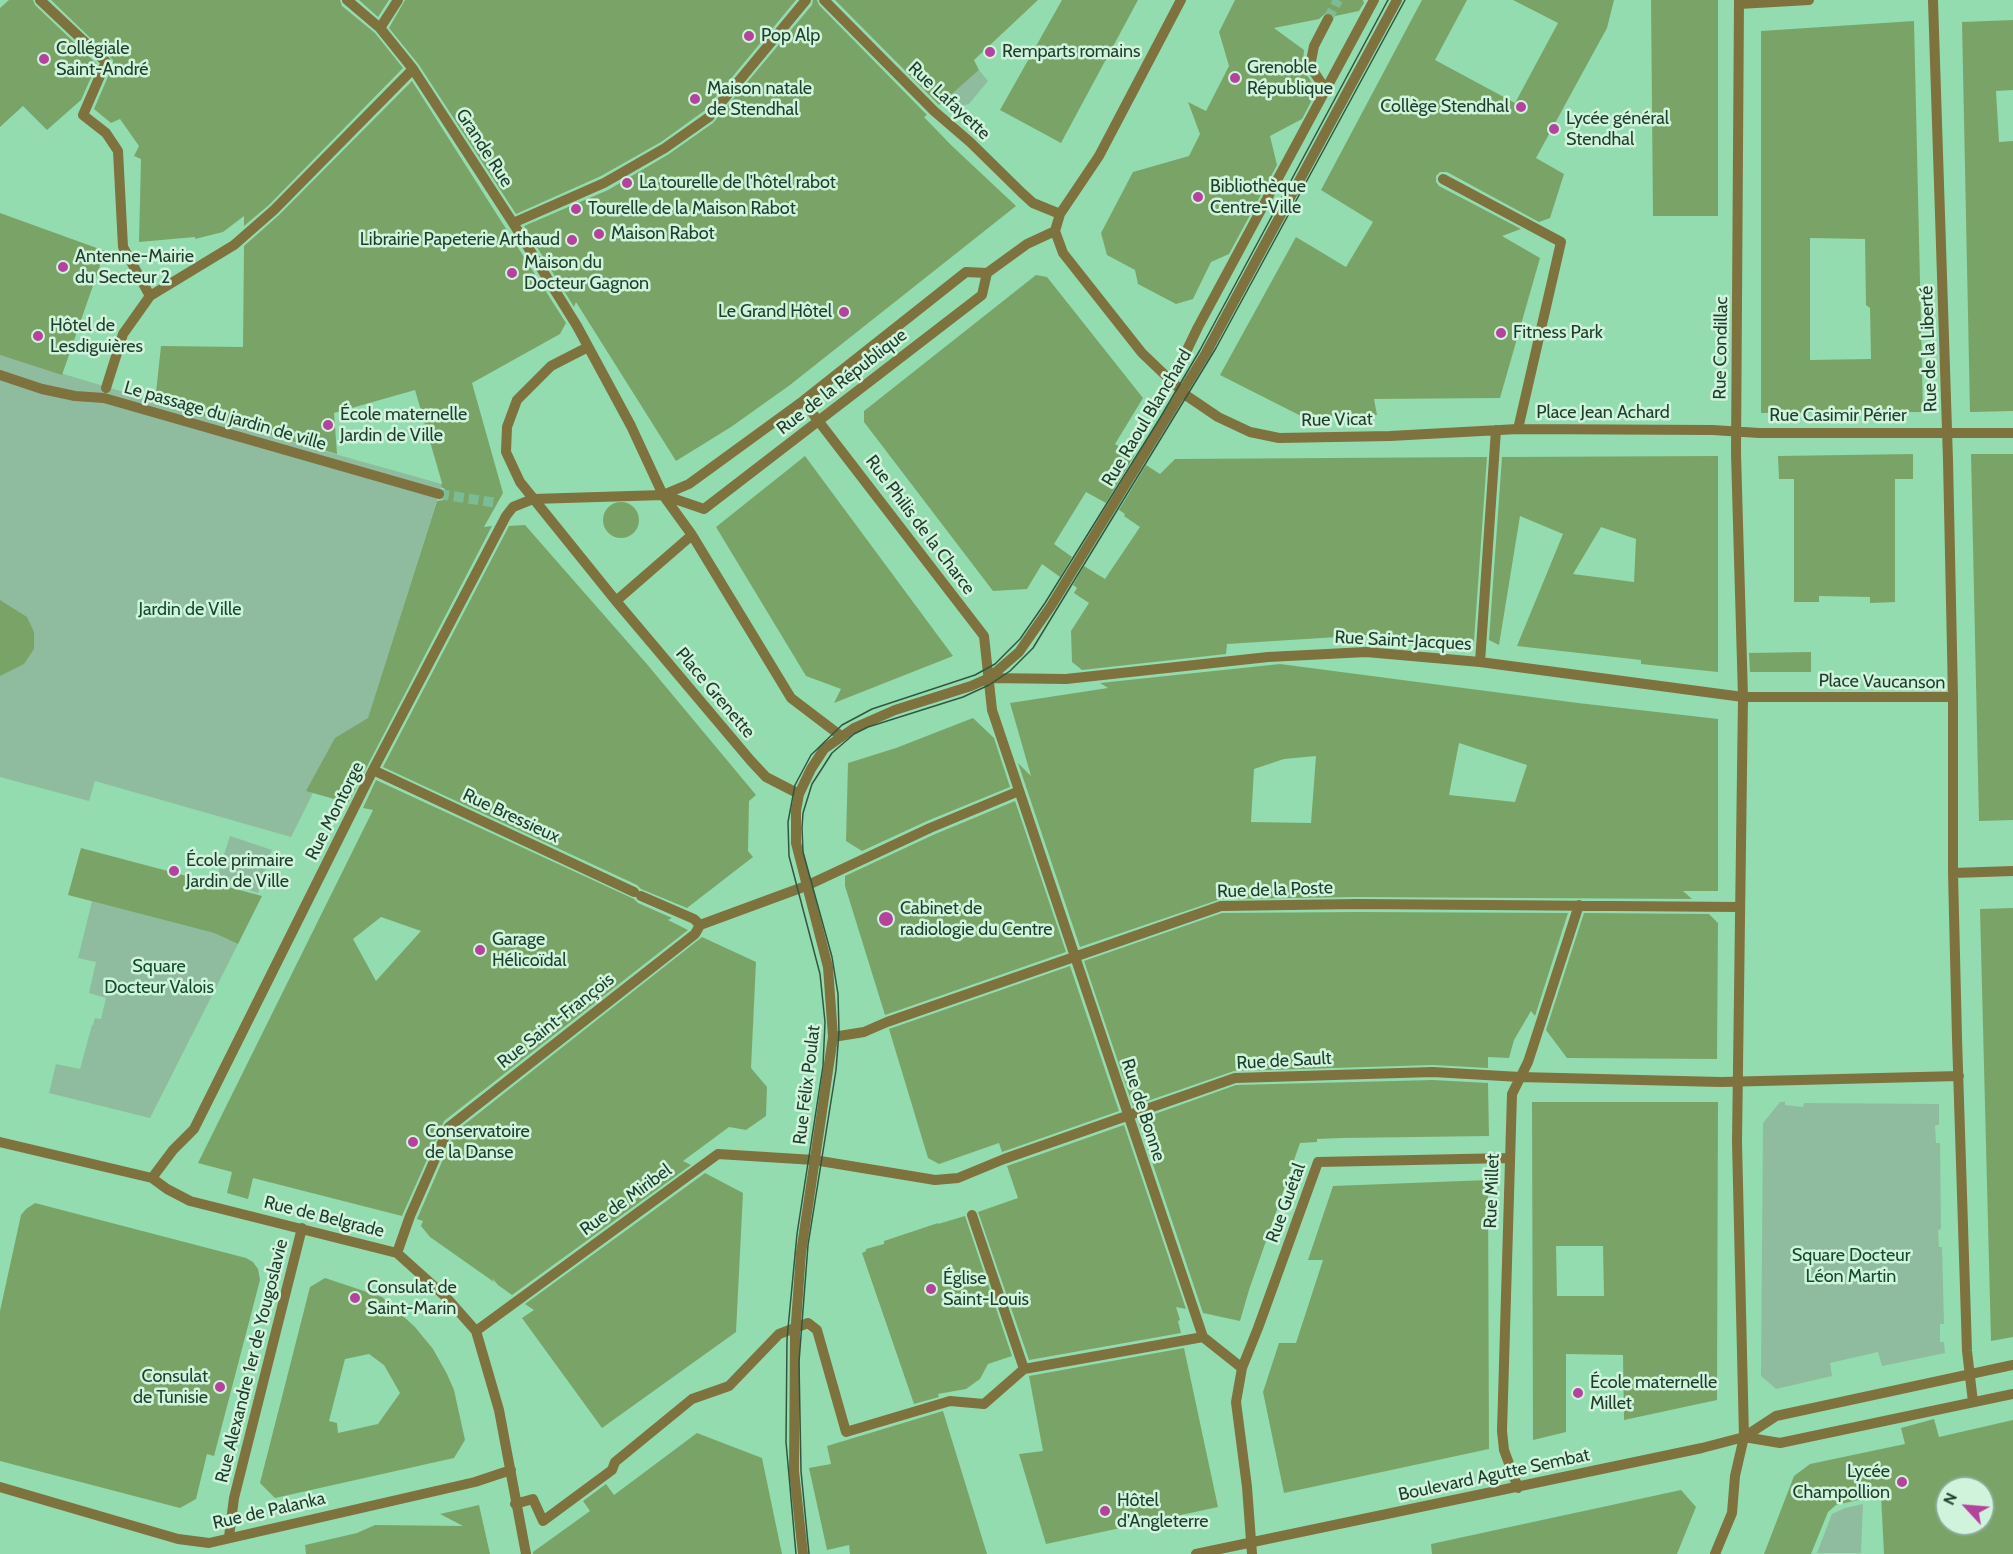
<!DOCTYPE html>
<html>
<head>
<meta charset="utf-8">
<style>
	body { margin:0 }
	#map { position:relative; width:2013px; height:1554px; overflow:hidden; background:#93dcaf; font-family:Cabin,sans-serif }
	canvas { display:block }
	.north { position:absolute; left:1935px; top:1476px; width:60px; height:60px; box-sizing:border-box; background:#d0f3dc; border:2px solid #89aa95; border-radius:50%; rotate:296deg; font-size:16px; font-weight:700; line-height:24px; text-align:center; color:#1e3d2b }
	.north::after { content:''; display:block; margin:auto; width:21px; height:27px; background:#b5439e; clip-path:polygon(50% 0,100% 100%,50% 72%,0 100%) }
</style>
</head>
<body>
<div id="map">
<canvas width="2013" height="1554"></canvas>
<div class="north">N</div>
</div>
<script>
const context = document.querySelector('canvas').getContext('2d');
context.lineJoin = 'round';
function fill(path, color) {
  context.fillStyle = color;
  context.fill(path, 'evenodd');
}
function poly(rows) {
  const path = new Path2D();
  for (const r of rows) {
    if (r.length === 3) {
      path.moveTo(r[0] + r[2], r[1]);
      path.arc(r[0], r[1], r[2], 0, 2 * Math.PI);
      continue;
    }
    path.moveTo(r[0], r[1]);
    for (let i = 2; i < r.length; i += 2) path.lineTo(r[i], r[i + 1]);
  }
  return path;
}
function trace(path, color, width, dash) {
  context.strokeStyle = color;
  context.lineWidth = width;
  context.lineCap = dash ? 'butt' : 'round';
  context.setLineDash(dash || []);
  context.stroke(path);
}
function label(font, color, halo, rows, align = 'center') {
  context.font = font + ' Cabin,sans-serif';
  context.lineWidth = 5;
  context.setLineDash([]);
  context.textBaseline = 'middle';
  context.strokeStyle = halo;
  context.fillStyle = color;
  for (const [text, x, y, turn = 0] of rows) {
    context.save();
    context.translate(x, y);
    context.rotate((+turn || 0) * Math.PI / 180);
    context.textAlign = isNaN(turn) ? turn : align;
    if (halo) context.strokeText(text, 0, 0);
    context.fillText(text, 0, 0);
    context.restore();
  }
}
fill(poly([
	[979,70,988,81,969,104,955,107,946,98],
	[0,355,274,437,442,484,368,719,313,793,291,837,95,781,89,801,0,777],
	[230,836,272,850,258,893,216,879],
	[92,901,214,933,238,944,150,1118,49,1093,56,1064,80,1069,92,1025,93,1025,95,1018,101,1019,106,998,89,993,96,962,78,958],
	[1780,1102,1785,1102,1785,1105,1803,1107,1804,1103,1939,1104,1939,1125,1935,1125,1936,1143,1940,1143,1941,1229,1938,1230,1939,1247,1942,1247,1944,1324,1940,1324,1940,1342,1944,1342,1945,1353,1882,1366,1878,1352,1830,1363,1832,1376,1776,1389,1761,1376,1763,1123],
	[1863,1504,1861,1553,1817,1553,1832,1514,1845,1508]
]), '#8fbc9f');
fill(poly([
	[9,0,33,0,35,5,97,64,81,100,47,130,23,106,0,127,0,8],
	[51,0,340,0,342,6,375,33,403,68,269,205,244,226,244,216,223,232,195,239,195,237,139,242,141,159,134,156,139,146,120,119,111,123,94,109,113,65,113,60],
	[359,0,389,0,378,17],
	[405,0,796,0,704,111,661,142,601,176,516,214,419,65,389,28],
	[813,0,817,0,819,5,927,115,924,117,951,145,1016,206,790,385,731,427,676,461,576,302,574,307,524,226,608,190,669,154,713,123,812,5],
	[835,0,1038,0,974,60,979,70,939,105],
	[1062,0,1138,0,1061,143,1000,110],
	[1235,0,1363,0,1364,3,1359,11,1335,16,1332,13,1327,12,1319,19,1274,28,1304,50,1302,73,1307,75,1316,89,1316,92,1302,119,1270,136,1277,165,1229,254,1211,262,1193,299,1176,304,1138,284,1135,270,1107,255,1101,233,1133,172,1189,156,1200,134,1188,102,1206,111,1229,66,1219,32],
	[1422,0,1467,0,1435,60,1515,103,1558,23,1513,0,1614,0,1607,28,1536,158,1564,174,1550,218,1539,222,1447,172,1440,172,1436,176,1436,182,1439,186,1521,229,1502,236,1540,258,1500,398,1374,399,1377,415,1301,416,1220,375,1296,237,1346,267,1373,222,1321,190],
	[1651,0,1718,0,1718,216,1653,216],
	[2013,20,2013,90,1996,91,1999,142,2013,141,2013,411,1970,412,1962,22],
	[1914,21,1923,412,1761,413,1761,31],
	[1810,238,1865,239,1866,305,1870,308,1871,359,1810,360],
	[412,81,566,323,560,334,472,383,503,493,484,527,492,526,348,803,306,791,335,738,368,718,437,501,444,500,446,495,445,489,441,487,442,483,415,390,334,413,337,454,155,402,161,346,243,347,244,246,279,215],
	[0,213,105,251,62,375,0,355],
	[1036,275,1047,277,1143,398,1115,444,1134,456,1106,503,1086,492,1054,544,1072,557,1060,577,1042,564,1027,589,993,591,864,422,864,411],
	[1913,454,1913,479,1895,479,1895,602,1870,603,1870,597,1819,596,1819,602,1794,602,1794,479,1779,479,1778,456],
	[1971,454,2013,454,2013,820,1979,821],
	[805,456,953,656,834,703,841,689,806,676,716,527],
	[1718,456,1718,672,1641,664,1641,660,1517,646,1563,534,1520,516,1499,645,1489,640,1502,457],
	[1601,527,1636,539,1634,582,1573,574],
	[1487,457,1474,641,1468,645,1369,635,1227,644,1226,654,1082,670,1072,662,1071,631,1089,603,1074,593,1077,588,1073,585,1084,566,1105,579,1140,527,1124,516,1125,514,1119,510,1146,465,1160,474,1175,459],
	[621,520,18],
	[525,525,646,663,756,795,749,801,748,851,753,857,687,908,641,889,637,885,383,767,509,526],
	[0,600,27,617,34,632,34,649,24,664,0,676],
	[1811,652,1811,672,1750,672,1749,653],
	[1280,664,1578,703,1718,719,1718,891,1683,891,1692,899,1357,897,1221,899,1080,947,1018,763,1031,776,1010,703,1108,688,1100,683],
	[1459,743,1527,765,1515,802,1449,795],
	[1316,756,1311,823,1251,822,1254,769,1284,759],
	[973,718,994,738,1010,787,927,821,862,851,846,841,848,763,896,748],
	[376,780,634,899,638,903,672,918,668,920,688,930,444,1121,402,1216,253,1178,248,1199,227,1193,232,1172,198,1163,373,810,363,808],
	[381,917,421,931,376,981,353,939],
	[1015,801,1066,952,885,1015,845,886,845,876,933,835],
	[81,848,262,896,238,944,214,933,68,895],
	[2013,908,2013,1337,1991,1341,1980,909],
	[1357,912,1568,913,1535,1016,1531,1011,1514,1040,1509,1058,1488,1057,1488,1068,1433,1065,1234,1071,1133,1106,1084,961,1222,913],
	[1584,913,1709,914,1718,923,1717,1059,1567,1058,1546,1030],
	[702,937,756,962,751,1068,767,1087,766,1116,746,1130,729,1127,683,1161,691,1165,512,1295,498,1285,492,1278,494,1282,430,1237,421,1226,423,1221,417,1219,455,1132],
	[1070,966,1119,1111,1002,1152,999,1143,939,1164,928,1158,889,1029],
	[1433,1080,1488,1083,1489,1136,1342,1138,1317,1139,1317,1142,1300,1143,1249,1290,1240,1321,1203,1313,1138,1120,1236,1085],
	[1532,1102,1718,1102,1717,1400,1624,1420,1623,1355,1566,1354,1566,1432,1533,1440],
	[1556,1246,1603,1246,1604,1296,1557,1296],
	[1124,1125,1186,1309,1176,1307,1180,1320,1178,1321,1181,1333,1029,1360,978,1212,1018,1198,1007,1166],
	[705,1173,743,1193,736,1332,602,1428,522,1318,534,1310,525,1304],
	[1488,1180,1489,1449,1284,1493,1263,1392,1279,1343,1296,1343,1323,1260,1308,1260,1333,1186],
	[35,1203,246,1258,253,1262,258,1269,260,1280,214,1456,207,1454,196,1499,180,1508,0,1461,0,1311,21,1215,26,1209],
	[965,1216,1012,1356,988,1364,980,1379,966,1389,938,1394,939,1397,914,1404,862,1253,866,1251,866,1249,884,1244,884,1241,938,1223,938,1224],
	[325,1278,382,1297,415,1327,433,1349,447,1374,454,1390,465,1440,454,1458,275,1498,260,1483,310,1287],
	[369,1354,384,1365,400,1393,378,1424,338,1433,337,1423,329,1421,345,1359],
	[1184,1348,1218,1507,1046,1544,1019,1454,1043,1451,1029,1376],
	[943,1411,987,1554,850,1554,849,1545,827,1550,809,1468,831,1464,827,1446],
	[1934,1419,1939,1437,2013,1420,2013,1554,1884,1554,1881,1495,1836,1505,1828,1512,1811,1554,1764,1554,1794,1476,1810,1464,1905,1444,1901,1428],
	[1947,1488,1983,1488,1983,1524,1947,1524],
	[697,1433,762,1458,782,1554,533,1554,533,1552,590,1511,583,1501,606,1484,614,1495],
	[1681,1490,1696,1507,1677,1554,1432,1554,1431,1544],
	[479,1505,490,1554,306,1554,305,1545,357,1533,375,1525,463,1526,440,1514]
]), '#7aa467');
trace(poly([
	[1328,19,1338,0],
	[439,494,497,503]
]), '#7cbc95', 10, [10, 5]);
trace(poly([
	[40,0,106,62,83,115,106,133,118,151,123,247,150,296],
	[347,0,380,28,413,69,513,223,577,326,631,426,663,495,692,535,791,698,841,736],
	[824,0,934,111,970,142,1022,193,1033,203,1060,214],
	[1933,0,1948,460,1953,697,1953,873,1957,1038,1967,1351,1973,1402],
	[1739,4,1809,0],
	[380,28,398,0],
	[1326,90,1310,66,1314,46,1328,19],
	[1443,179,1561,242,1518,429],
	[513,223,604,183,665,148,709,117,806,0],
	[1055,231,1063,253,1142,353,1187,396,1218,417,1250,432,1279,438,1390,436,1518,429,1713,430,1759,433,2013,433],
	[1055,231,1060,214,1099,156,1181,0],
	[588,347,551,366,517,400,507,427,506,452,520,482,616,601,751,761,766,777,799,794],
	[0,375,42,389,75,396,104,398,439,494],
	[1172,381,1198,327,1374,0],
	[106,388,123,334,150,296,234,245,274,210,413,69],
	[803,401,984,636,992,710,1203,1337,1242,1368],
	[663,495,689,484,803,401,966,272,987,273,1027,244,1055,231],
	[616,601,692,535],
	[1480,662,1496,430],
	[989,678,1066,679,1268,657,1366,652,1480,662,1743,697,1953,697],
	[373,770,634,892],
	[1953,873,2013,871],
	[641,896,694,919,700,925],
	[833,1037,864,1032,887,1022,1221,906,1357,904,1740,907],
	[0,1142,152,1178,167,1189,190,1201,397,1253,446,1297,476,1331,499,1410,526,1554],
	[152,1178,173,1150,194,1129,373,770,506,516,513,507,533,499,663,495,704,509,982,295,987,273],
	[972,1215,1024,1369],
	[397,1253,410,1216,449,1127,695,934,700,925,806,886,930,828,1019,791],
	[476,1331,718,1154,814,1160,935,1180,958,1178,1004,1159,1235,1078,1433,1072,1520,1077,1721,1082,1959,1076],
	[1744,1437,1780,1443,2013,1394],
	[0,1487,178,1539,209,1543,475,1482,511,1470],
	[1518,1488,1504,1450,1502,1431,1512,1094,1528,1062,1579,905],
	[515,1504,533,1499,543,1521,612,1470,615,1462,692,1399,729,1386,779,1334,808,1323,817,1330,846,1432,950,1401,984,1404,1024,1369,1203,1337],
	[229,1537,234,1498,302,1228],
	[803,1554,794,1471,795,1336,801,1253,833,1037,828,967,796,843,796,811,799,794,811,769,824,749,854,728,895,710,971,686,989,678,1019,652,1051,606,1206,353,1397,0],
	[1196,1554,1702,1448,1744,1437,1776,1416,2013,1365],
	[1252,1554,1247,1487,1236,1402,1242,1368,1258,1328,1318,1162,1510,1158],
	[1715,1554,1732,1513,1735,1476,1744,1437,1737,1142,1743,697,1736,454,1739,0]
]), '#7e723f', 10);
trace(poly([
	[796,1554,786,1442,787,1339,797,1234,823,1066,825,1022,820,974,789,856,788,822,795,785,811,755,842,725,872,709,975,675,995,664,1020,639,1045,603,1160,418,1200,350,1388,0],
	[809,1554,801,1471,799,1362,808,1245,836,1070,839,1032,838,994,832,957,803,852,802,828,803,813,812,784,832,753,854,734,868,727,963,697,989,685,1010,671,1033,648,1216,348,1405,0]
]), '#315740', 1.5);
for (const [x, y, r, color] of [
	[749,36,6,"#b5439e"],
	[990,52,6,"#b5439e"],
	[44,59,6,"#b5439e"],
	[1235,78,6,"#b5439e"],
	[695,99,6,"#b5439e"],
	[1521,107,6,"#b5439e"],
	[1554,129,6,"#b5439e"],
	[627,183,6,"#b5439e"],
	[1198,197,6,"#b5439e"],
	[576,209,6,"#b5439e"],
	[599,234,6,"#b5439e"],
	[572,240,6,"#b5439e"],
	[63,267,6,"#b5439e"],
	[512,273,6,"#b5439e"],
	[844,312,6,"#b5439e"],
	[1501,333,6,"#b5439e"],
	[38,336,6,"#b5439e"],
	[328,425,6,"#b5439e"],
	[174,871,6,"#b5439e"],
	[886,919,8,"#b5439e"],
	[480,950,6,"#b5439e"],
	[413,1142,6,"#b5439e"],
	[931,1289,6,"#b5439e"],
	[355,1298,6,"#b5439e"],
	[220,1387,6,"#b5439e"],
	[1578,1393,6,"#b5439e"],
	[1902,1482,6,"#b5439e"],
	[1105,1511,6,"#b5439e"]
]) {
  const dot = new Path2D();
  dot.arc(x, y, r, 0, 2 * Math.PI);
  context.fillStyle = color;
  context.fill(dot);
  trace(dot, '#d0f3dc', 2);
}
label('18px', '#1e3d2b', '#d0f3dc', [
	["Pop Alp",761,36],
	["Collégiale",56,49],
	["Saint-André",56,70],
	["Remparts romains",1002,52],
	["Grenoble",1247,68],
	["République",1247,89],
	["Maison natale",707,89],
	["de Stendhal",707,110],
	["Collège Stendhal",1509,107,"right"],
	["Lycée général",1566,119],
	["Stendhal",1566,140],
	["La tourelle de l'hôtel rabot",639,183],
	["Bibliothèque",1210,187],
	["Centre-Ville",1210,208],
	["Tourelle de la Maison Rabot",588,209],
	["Maison Rabot",611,234],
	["Librairie Papeterie Arthaud",560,240,"right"],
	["Antenne-Mairie",75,257],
	["du Secteur 2",75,278],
	["Maison du",524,263],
	["Docteur Gagnon",524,284],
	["Le Grand Hôtel",832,312,"right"],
	["Hôtel de",50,326],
	["Lesdiguières",50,347],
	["Fitness Park",1513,333],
	["École maternelle",340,415],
	["Jardin de Ville",340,436],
	["École primaire",186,861],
	["Jardin de Ville",186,882],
	["Cabinet de",900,909],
	["radiologie du Centre",900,930],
	["Garage",492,940],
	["Hélicoïdal",492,961],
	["Conservatoire",425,1132],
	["de la Danse",425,1153],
	["Église",943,1279],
	["Saint-Louis",943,1300],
	["Consulat de",367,1288],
	["Saint-Marin",367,1309],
	["Consulat",208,1377,"right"],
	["de Tunisie",208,1398,"right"],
	["École maternelle",1590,1383],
	["Millet",1590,1404],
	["Lycée",1890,1472,"right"],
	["Champollion",1890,1493,"right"],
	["Hôtel",1117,1501],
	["d'Angleterre",1117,1522]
], 'left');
label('18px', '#1e3d2b', '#d0f3dc', [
	["Rue Lafayette",949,101,43],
	["Grande Rue",484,148,57],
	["Rue Condillac",1721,348,-89],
	["Rue de la Liberté",1929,349,-92],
	["Rue de la République",842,382,-38],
	["Place Jean Achard",1603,413],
	["Le passage du jardin de ville",225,416,16],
	["Rue Casimir Périer",1838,416],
	["Rue Raoul Blanchard",1147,418,-59],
	["Rue Vicat",1337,420,-1],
	["Rue Philis de la Charce",920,525,53],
	["Rue Saint-Jacques",1403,641,3],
	["Place Vaucanson",1882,682,1],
	["Place Grenette",715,693,50],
	["Rue Montorge",335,811,-63],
	["Rue Bressieux",511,816,25],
	["Rue de la Poste",1275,890,-2],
	["Rue Saint-François",556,1021,-38],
	["Rue de Sault",1284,1061,-3],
	["Rue Félix Poulat",807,1085,-83],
	["Rue de Bonne",1143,1110,72],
	["Rue Millet",1492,1191,-88],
	["Rue de Miribel",626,1200,-36],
	["Rue Guétal",1286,1203,-70],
	["Rue de Belgrade",324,1217,14],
	["Rue Alexandre 1er de Yougoslavie",252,1361,-76],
	["Boulevard Agutte Sembat",1494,1475,-12],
	["Rue de Palanka",269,1511,-13]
]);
label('18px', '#104b2d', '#d0f3dc', [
	["Jardin de Ville",190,610],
	["Square",159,967],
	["Docteur Valois",159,988],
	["Square Docteur",1851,1256],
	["Léon Martin",1851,1277]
]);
</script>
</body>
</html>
